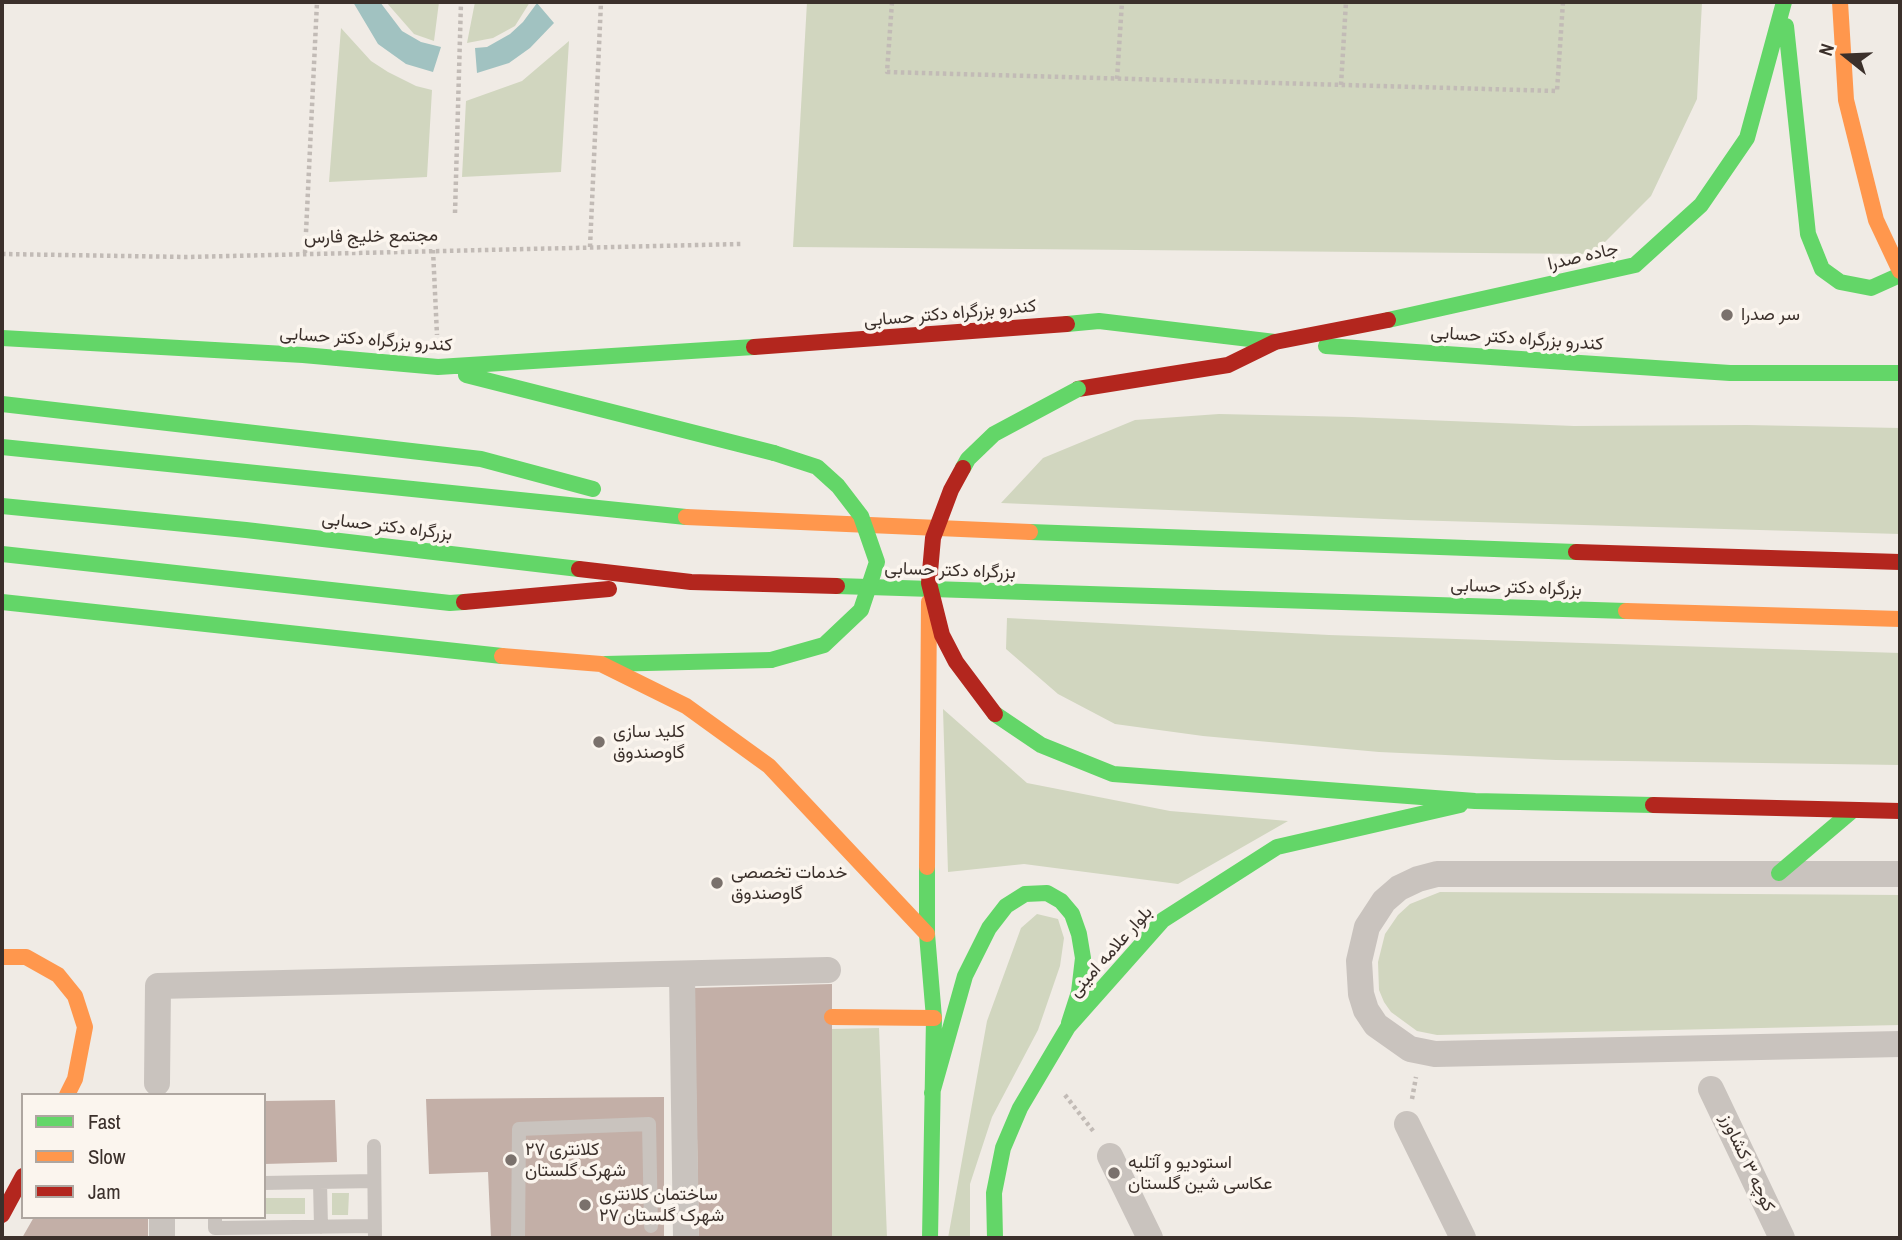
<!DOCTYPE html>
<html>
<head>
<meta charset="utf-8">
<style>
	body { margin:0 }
	#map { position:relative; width:1902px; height:1240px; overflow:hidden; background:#f0ebe5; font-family:"Archivo Narrow",sans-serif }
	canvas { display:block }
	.frame { position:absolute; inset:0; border:4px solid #3b302b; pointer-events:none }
	.legend { position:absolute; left:21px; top:1093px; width:245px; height:126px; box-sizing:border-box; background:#fbf5ee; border:2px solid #aea6a0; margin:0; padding:9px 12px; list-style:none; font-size:21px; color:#3b302b }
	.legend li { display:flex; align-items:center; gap:14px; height:35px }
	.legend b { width:35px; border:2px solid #aea6a0 }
	.north { position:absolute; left:1811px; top:21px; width:70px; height:70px; -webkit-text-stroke:5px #fbf5ee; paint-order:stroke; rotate:288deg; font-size:19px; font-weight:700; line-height:28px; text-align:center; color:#3b302b }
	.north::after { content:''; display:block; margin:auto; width:24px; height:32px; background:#3b302b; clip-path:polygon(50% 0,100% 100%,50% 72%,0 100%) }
</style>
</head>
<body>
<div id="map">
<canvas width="1902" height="1240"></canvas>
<div class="frame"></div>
<ul class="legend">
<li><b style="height:9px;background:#63d668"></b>Fast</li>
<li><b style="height:9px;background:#ff974d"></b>Slow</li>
<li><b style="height:9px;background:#b3261e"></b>Jam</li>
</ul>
<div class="north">N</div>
</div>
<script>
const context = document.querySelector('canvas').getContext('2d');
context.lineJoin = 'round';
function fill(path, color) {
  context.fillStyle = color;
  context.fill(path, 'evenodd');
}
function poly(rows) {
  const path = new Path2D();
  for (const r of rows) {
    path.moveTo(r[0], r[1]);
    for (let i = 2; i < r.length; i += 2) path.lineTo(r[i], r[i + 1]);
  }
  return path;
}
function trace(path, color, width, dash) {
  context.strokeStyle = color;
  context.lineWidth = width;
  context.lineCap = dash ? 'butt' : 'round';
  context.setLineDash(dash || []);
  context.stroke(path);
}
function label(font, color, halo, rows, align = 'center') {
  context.font = font + ' "Archivo Narrow",Vazirmatn,sans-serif';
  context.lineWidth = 7;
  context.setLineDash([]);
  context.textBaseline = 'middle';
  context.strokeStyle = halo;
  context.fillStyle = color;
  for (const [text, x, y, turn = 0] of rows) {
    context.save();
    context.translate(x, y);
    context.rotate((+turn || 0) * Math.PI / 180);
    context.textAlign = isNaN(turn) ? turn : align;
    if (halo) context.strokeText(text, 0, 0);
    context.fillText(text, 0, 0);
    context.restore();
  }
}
fill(poly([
	[386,2,439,2,434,41,414,34],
	[475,2,530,2,515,26,493,38,467,43],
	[807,2,1702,2,1697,99,1651,196,1593,254,793,247],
	[341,28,371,61,388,72,416,86,432,90,427,177,329,182],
	[569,41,561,172,462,177,466,101,522,81],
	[1219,414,1352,417,1574,426,1747,425,1900,428,1900,534,1408,520,1001,503,1043,458,1135,420],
	[1007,618,1329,635,1900,653,1900,765,1556,760,1379,752,1203,736,1115,724,1058,694,1006,649],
	[943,709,1027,783,1170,811,1288,821,1178,884,1024,864,948,872],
	[1440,892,1900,895,1900,1025,1437,1035,1417,1031,1391,1012,1384,1002,1379,990,1378,962,1385,934,1398,915,1410,904],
	[1037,914,1058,919,1064,938,1060,966,1038,1030,992,1117,970,1184,970,1238,948,1238,987,1021,1021,928],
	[879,1028,887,1238,832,1238,832,1029],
	[332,1193,349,1193,348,1215,332,1215],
	[264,1198,305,1198,305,1214,264,1214]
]), '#d1d6bf');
fill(poly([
	[353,2,380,2,402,31,421,42,441,47,433,72,406,64,378,44],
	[537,3,554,23,530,48,509,63,477,73,475,48,487,47,510,34,523,22]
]), '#a1c2c1');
fill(poly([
	[832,984,832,1238,699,1238,694,988],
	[664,1097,664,1238,491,1238,488,1172,429,1174,426,1099],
	[335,1100,337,1162,264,1164,264,1101],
	[34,1217,148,1217,148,1238,22,1238]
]), '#c3afa7');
trace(poly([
	[892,2,887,72,1557,91,1563,2],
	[1117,79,1122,2],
	[1341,85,1346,2],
	[455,213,461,2],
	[590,247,601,2],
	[433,250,437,335],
	[305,253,317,2],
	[2,254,186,257,742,244],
	[1065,1095,1094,1132],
	[1412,1099,1416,1077]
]), '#c2bbb6', 4.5, [3.5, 3.5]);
trace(poly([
	[374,1146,375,1238],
	[320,1182,321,1227],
	[264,1183,374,1181],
	[215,1217,215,1228,375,1226],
	[518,1238,519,1129,649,1124,651,1226]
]), '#c9c3be', 14);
trace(poly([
	[1900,874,1437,874,1418,879,1399,888,1384,901,1367,927,1359,961,1361,994,1366,1010,1376,1025,1410,1049,1435,1054,1900,1044],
	[682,974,686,1238],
	[157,1083,158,986,828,970],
	[1711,1089,1782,1238],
	[1407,1124,1463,1238],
	[1110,1156,1150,1238],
	[162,1238,162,1217]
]), '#c9c3be', 26);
trace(poly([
	[1786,26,1808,234,1822,269,1840,282,1871,288,1900,275],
	[1388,320,1635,265,1701,205,1747,138,1784,2],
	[1067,324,1099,321,1275,342],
	[2,338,303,355,438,367,754,347],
	[1326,346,1730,373,1900,373],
	[466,375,774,453],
	[2,404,481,459,593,489],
	[2,447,686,517],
	[2,506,246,530,579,569],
	[1030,532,1576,552],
	[2,554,450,603,464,602],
	[837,586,1626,611],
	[2,602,502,656],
	[605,664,771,660],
	[995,714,1041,745,1113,774,1475,801,1653,805],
	[927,867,927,934,934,1018,930,1238],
	[1779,873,1852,811],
	[932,1093,965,976,989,928,1006,906,1025,894,1047,893,1061,901,1072,914,1079,934,1083,958,1079,992,1069,1023],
	[995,1238,994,1193,1003,1148,1020,1108,1068,1027,1163,920,1277,847,1460,805]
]), '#63d668', 16);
trace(poly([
	[1840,2,1846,100,1876,220,1900,271],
	[686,517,1030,532],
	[1626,611,1900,619],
	[502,656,601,664,686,706,769,766,927,934],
	[2,957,26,957,58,975,75,996,85,1027,75,1079,67,1095],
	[832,1017,934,1018]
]), '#ff974d', 16);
trace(poly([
	[754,347,1067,324],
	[1078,389,1228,365,1275,342,1388,320],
	[1576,552,1900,562],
	[579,569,691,582,837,586],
	[464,602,609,589],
	[1653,805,1900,811],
	[2,1215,23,1176]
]), '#b3261e', 16);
trace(poly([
	[963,468,968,459,994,434,1078,389],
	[771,660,824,645,861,610,877,562,861,516,838,486,817,467,774,453]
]), '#63d668', 16);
trace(poly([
	[927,867,929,602]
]), '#ff974d', 16);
trace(poly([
	[963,468,951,490,933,538,929,583,942,635,956,662,995,714]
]), '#b3261e', 16);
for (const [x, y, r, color] of [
	[1727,315,7,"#7a716c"],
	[599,742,7,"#7a716c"],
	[717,883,7,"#7a716c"],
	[511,1160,7,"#7a716c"],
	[1114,1173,7,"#7a716c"],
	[585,1205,7,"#7a716c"]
]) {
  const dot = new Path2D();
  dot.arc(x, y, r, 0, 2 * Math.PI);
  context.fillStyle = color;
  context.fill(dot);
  trace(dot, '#fbf5ee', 2.5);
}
label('18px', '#3b302b', '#fbf5ee', [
	["مجتمع خلیج فارس",371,237,-1],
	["جاده صدرا",1583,257,-13],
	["کندرو بزرگراه دکتر حسابی",950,314,-5],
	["کندرو بزرگراه دکتر حسابی",1517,339,4],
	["کندرو بزرگراه دکتر حسابی",366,340,4],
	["بزرگراه دکتر حسابی",387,527,7],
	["بزرگراه دکتر حسابی",950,571,2],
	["بزرگراه دکتر حسابی",1516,588,2],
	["بلوار علامه امینی",1111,952,-48],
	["کوچه ۳ کشاورز",1747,1163,65]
]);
label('18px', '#3b302b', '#fbf5ee', [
	["سر صدرا",1741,315],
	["کلید سازی",613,732],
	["گاوصندوق",613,753],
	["خدمات تخصصی",731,873],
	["گاوصندوق",731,894],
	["کلانتری ۲۷",525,1150],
	["شهرک گلستان",525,1171],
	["استودیو و آتلیه",1128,1163],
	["عکاسی شین گلستان",1128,1184],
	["ساختمان کلانتری",599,1195],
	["۲۷ شهرک گلستان",599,1216]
], 'left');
</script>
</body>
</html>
